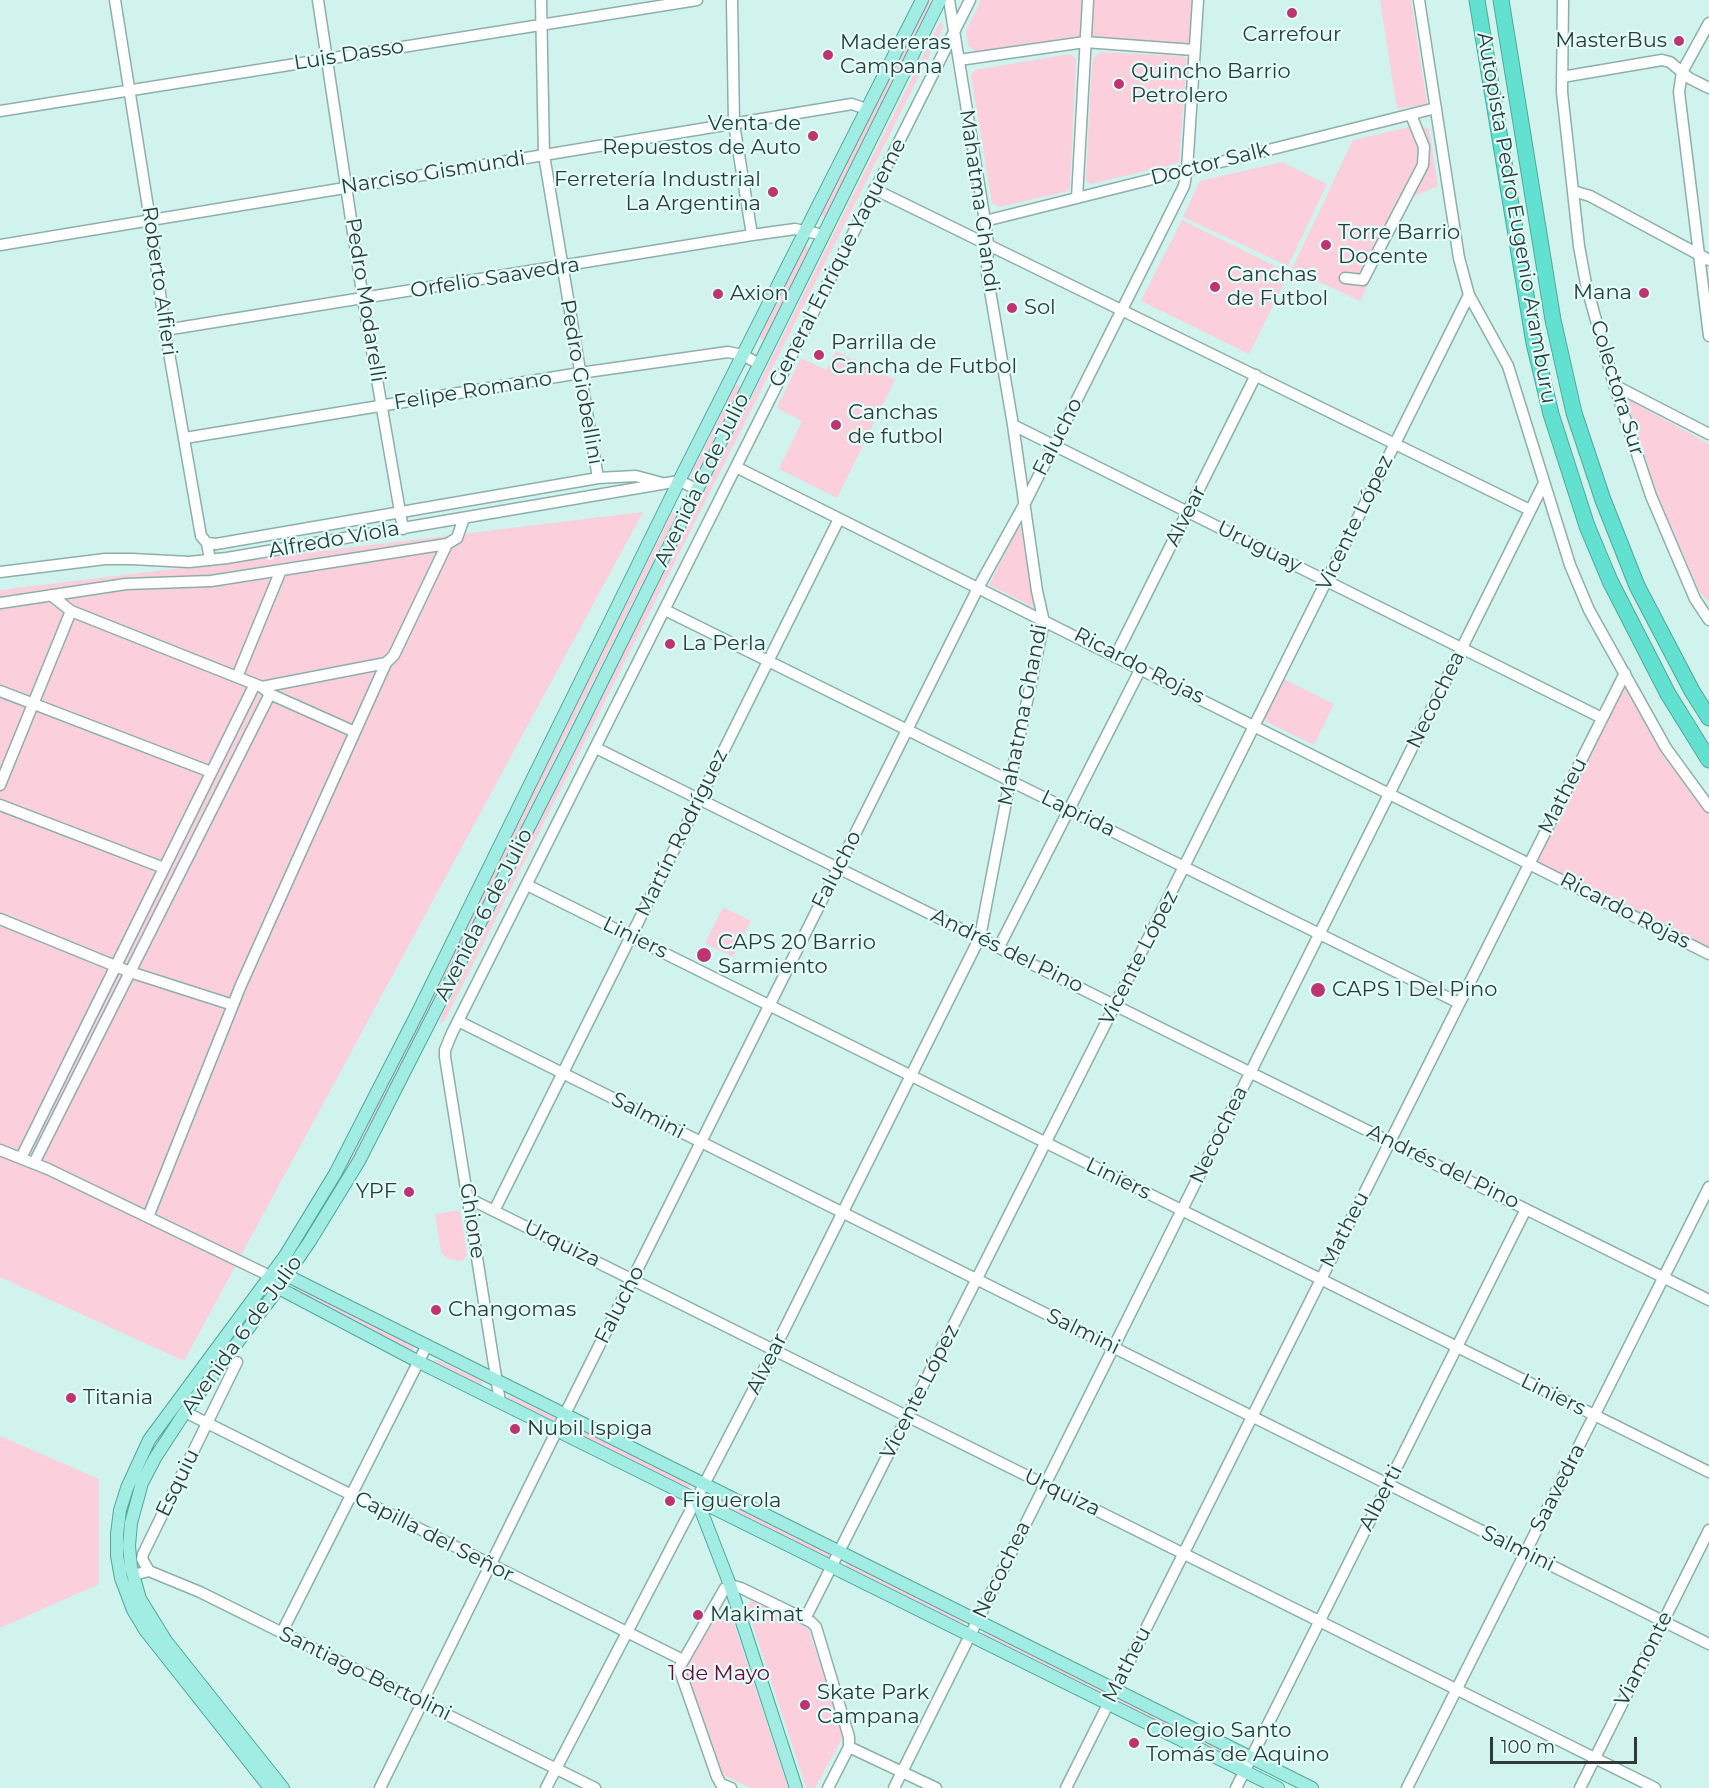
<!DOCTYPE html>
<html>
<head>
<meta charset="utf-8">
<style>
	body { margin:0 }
	#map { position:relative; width:1709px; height:1788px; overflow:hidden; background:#d0f3ed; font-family:Montserrat,sans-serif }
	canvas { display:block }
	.scale { position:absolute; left:1490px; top:1737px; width:147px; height:27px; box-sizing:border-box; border:3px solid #2e3b39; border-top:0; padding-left:8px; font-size:18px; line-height:21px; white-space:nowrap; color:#2e3b39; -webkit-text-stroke:4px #e3fffa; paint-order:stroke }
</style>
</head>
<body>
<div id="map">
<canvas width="1709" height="1788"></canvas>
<div class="scale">100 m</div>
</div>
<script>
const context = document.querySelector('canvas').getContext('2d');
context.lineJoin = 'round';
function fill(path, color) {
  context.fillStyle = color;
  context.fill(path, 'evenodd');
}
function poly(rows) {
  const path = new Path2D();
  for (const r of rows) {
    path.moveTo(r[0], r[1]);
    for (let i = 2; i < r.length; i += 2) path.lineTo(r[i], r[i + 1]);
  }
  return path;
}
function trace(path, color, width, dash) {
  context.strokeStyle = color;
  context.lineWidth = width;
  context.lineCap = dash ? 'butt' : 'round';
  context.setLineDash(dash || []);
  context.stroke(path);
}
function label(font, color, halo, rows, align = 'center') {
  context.font = font + ' Montserrat,sans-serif';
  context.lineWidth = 4.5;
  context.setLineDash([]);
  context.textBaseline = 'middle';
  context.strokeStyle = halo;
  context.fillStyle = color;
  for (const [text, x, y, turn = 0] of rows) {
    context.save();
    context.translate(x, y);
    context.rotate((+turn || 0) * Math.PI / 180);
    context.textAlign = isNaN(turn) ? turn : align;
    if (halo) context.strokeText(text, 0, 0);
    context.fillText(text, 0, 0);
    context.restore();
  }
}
fill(poly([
	[930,0,931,3,826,217,822,218,821,215,927,1],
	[981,0,1084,0,1081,36,976,52,968,45,966,31],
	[1093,0,1192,0,1189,45,1090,38],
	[1380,0,1411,0,1427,104,1397,109],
	[940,22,944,26,445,1020,440,1024,441,1017],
	[1100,52,1184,56,1187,59,1179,163,1091,184,1086,181,1091,79,1093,59],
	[1070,54,1076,59,1070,189,1065,192,999,207,992,203,971,75,975,70],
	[1417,125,1429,129,1438,186,1410,198,1360,301,1292,269,1353,140],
	[1282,162,1327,184,1288,266,1183,217,1200,181],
	[1182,220,1289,273,1249,354,1141,301],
	[808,246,809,250,765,339,761,340,760,336,805,247],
	[836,351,895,380,837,498,779,469,802,421,777,408,801,358,826,370],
	[739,385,740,389,695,478,692,479,691,475,735,386],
	[1626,398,1709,444,1709,602,1700,593,1658,496],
	[643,512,184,1361,0,1277,0,590],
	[675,512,676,515,414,1041,328,1205,286,1266,325,1203,410,1039,672,513],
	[1020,524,1035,608,989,585],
	[1625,673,1709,807,1709,949,1531,861],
	[1284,679,1334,704,1314,745,1263,720],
	[723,907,751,921,733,957,705,943],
	[460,1210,467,1256,461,1261,448,1259,441,1252,435,1214],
	[296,1286,413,1346,414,1350,410,1351,292,1289],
	[262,1295,265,1297,148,1457,146,1457,145,1455,177,1407],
	[434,1360,438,1360,482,1381,483,1384,480,1386,436,1364],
	[508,1395,554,1417,556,1420,552,1421,508,1400],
	[572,1425,689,1483,690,1487,687,1488,569,1429,568,1426],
	[0,1436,99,1479,99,1584,0,1628],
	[713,1496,832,1554,830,1559,712,1500],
	[846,1561,966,1621,966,1623,963,1624,845,1566],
	[751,1600,808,1628,844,1735,815,1788,807,1788,805,1784,747,1608],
	[722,1608,730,1611,788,1788,751,1788,721,1774,685,1669],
	[983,1630,1104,1690,1104,1692,1100,1693,983,1634],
	[1120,1699,1241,1759,1241,1761,1237,1762,1120,1703]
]), '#fbcfdc');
const minor = poly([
	[115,0,150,220,165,330,201,536,207,543,210,560],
	[318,0,363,299,403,529],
	[541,0,544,155,598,478],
	[732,0,734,124,752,235],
	[1419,0,1459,258,1469,295,1508,366,1570,565,1589,610,1666,748,1709,807],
	[1563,0,1562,92,1579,246,1586,284,1614,385,1651,496,1695,599,1709,620],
	[1709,23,1682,72,1679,92,1709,336],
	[959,60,1085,42,1194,50],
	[1562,77,1662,60,1670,62,1689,78,1709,88],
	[0,111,697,0],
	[874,189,1530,510],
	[1573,191,1590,196,1709,260],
	[1077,198,1088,0],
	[985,221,1436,108],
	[0,245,852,104,866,109],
	[1345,278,1363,280,1423,165,1424,147,1411,115],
	[165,330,752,235,795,229,824,235],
	[1614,385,1709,434],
	[1013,425,1602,718],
	[185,438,580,373,728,352,743,355,759,364],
	[736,467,1709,954],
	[207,543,216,544,598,478,636,476,662,483],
	[0,572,105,559,132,559,189,562,227,558,679,481,697,489],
	[51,595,71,611,262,687,270,694,355,732],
	[0,603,126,584,211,581,447,544],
	[665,610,1459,1003],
	[1115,657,1256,375],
	[237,677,281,570],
	[262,687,386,663],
	[0,691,211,772],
	[596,748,1709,1300],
	[0,785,71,611],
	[0,805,164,868],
	[527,885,1709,1472],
	[0,919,130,972,233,1005],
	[999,947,1140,670],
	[458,1021,1709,1644],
	[0,1150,48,1169,270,1276],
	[21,1158,255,684],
	[34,1163,270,694],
	[468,1198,1655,1788],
	[494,1211,839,519],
	[148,1217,241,985,386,663,394,655,447,544,457,538,464,518],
	[500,1402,445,1057,445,1050,452,1033,970,0],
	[185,1412,683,1660],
	[149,1571,142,1559,143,1554,237,1362],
	[133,1575,149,1571,200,1592,595,1788],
	[805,1619,1115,1005,1469,295],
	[282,1632,426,1347],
	[849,1747,936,1788],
	[380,1788,564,1416,978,588,1024,505,1184,186,1187,170,1198,0],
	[546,1788,774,1350,980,937,1010,781,1044,622,1037,591,1013,425,987,273,988,244,985,221,949,0],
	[731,1788,721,1784,717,1777,679,1668,725,1588,730,1585,741,1588,811,1622,816,1627,849,1737,849,1747,828,1788],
	[894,1788,1544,483],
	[1066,1788,1625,673],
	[1236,1788,1526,1209],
	[1407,1788,1709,1187],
	[1580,1788,1709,1530]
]);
const major = poly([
	[280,1272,1312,1788],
	[273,1285,419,1362,1278,1788],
	[697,1500,730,1585,796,1788],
	[270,1788,145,1630,133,1610,121,1578,117,1556,117,1534,120,1510,127,1488,149,1440,285,1256,335,1174,418,1012,679,481,922,0],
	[283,1788,166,1641,140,1599,131,1567,129,1546,131,1523,142,1483,155,1458,185,1412,272,1297,310,1241,359,1161,567,752,940,0]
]);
const highway = poly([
	[1477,0,1534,343,1551,414,1587,526,1610,581,1668,694,1709,760],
	[1501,0,1553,320,1574,413,1603,500,1637,586,1692,691,1709,718]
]);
trace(minor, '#8eafa9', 13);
trace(major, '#50a79b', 14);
trace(highway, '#50a79b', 17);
trace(minor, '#fff', 10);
trace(major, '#a1ede3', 12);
trace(highway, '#63e1d0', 15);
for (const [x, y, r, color] of [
	[1292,13,6,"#be3470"],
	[1679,41,6,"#be3470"],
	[828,55,6,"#be3470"],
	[1119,84,6,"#be3470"],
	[813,136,6,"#be3470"],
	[773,192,6,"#be3470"],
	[1326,245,6,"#be3470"],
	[1215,287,6,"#be3470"],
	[1644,293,6,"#be3470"],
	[718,294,6,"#be3470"],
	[1012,308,6,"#be3470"],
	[819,355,6,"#be3470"],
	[836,425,6,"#be3470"],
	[670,644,6,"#be3470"],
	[704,955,8,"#be3470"],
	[1318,990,8,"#be3470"],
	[409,1192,6,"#be3470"],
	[436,1310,6,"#be3470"],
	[71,1398,6,"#be3470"],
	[515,1429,6,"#be3470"],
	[670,1501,6,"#be3470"],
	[698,1615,6,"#be3470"],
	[805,1705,6,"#be3470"],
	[1134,1743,6,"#be3470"]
]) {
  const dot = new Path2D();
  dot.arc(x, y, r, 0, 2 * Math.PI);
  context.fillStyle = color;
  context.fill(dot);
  trace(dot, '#e3fffa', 2);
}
label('21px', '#2e3b39', '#e3fffa', [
	["Carrefour",1292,35,"center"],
	["MasterBus",1667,41,"right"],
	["Madereras",840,43],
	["Campana",840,67],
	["Quincho Barrio",1131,72],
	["Petrolero",1131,96],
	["Venta de",801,124,"right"],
	["Repuestos de Auto",801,148,"right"],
	["Ferretería Industrial",761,180,"right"],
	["La Argentina",761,204,"right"],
	["Torre Barrio",1338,233],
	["Docente",1338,257],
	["Canchas",1227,275],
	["de Futbol",1227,299],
	["Mana",1632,293,"right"],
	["Axion",730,294],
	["Sol",1024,308],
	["Parrilla de",831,343],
	["Cancha de Futbol",831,367],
	["Canchas",848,413],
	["de futbol",848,437],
	["La Perla",682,644],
	["CAPS 20 Barrio",718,943],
	["Sarmiento",718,967],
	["CAPS 1 Del Pino",1332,990],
	["YPF",397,1192,"right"],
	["Changomas",448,1310],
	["Titania",83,1398],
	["Nubil Ispiga",527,1429],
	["Figuerola",682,1501],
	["Makimat",710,1615],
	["Skate Park",817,1693],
	["Campana",817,1717],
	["Colegio Santo",1146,1731],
	["Tomás de Aquino",1146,1755]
], 'left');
label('21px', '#2e3b39', '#e3fffa', [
	["Luis Dasso",349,55,-9],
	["Doctor Salk",1210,164,-14],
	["Narciso Gismundi",433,173,-9],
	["Mahatma Ghandi",979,201,82],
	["Autopista Pedro Eugenio Aramburu",1516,218,80],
	["General Enrique Yaqueme",838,263,-63],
	["Orfelio Saavedra",495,278,-9],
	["Roberto Alfieri",159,281,82],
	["Pedro Modarelli",365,300,81],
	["Pedro Giobellini",581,382,80],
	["Colectora Sur",1617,388,73],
	["Felipe Romano",473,391,-9],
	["Falucho",1058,437,-63],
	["Avenida 6 de Julio",702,480,-64],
	["Alvear",1186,516,-63],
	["Vicente López",1355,523,-64],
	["Alfredo Viola",334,540,-10],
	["Uruguay",1259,547,26],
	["Ricardo Rojas",1139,666,27],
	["Necochea",1436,700,-64],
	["Mahatma Ghandi",1023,715,-79],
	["Matheu",1563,796,-63],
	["Laprida",1078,814,26],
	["Martín Rodríguez",682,833,-64],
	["Falucho",837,870,-63],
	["Ricardo Rojas",1625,911,27],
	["Avenida 6 de Julio",484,915,-63],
	["Liniers",635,938,26],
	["Andrés del Pino",1007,951,26],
	["Vicente López",1139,958,-63],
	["Salmini",648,1116,27],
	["Necochea",1219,1135,-64],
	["Andrés del Pino",1443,1167,26],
	["Liniers",1118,1179,26],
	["Ghione",472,1221,81],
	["Matheu",1345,1230,-63],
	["Urquiza",562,1244,26],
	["Falucho",620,1305,-63],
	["Salmini",1083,1332,26],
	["Avenida 6 de Julio",242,1335,-54],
	["Alvear",767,1364,-63],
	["Vicente López",920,1392,-63],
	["Liniers",1553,1395,26],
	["Esquiu",178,1483,-64],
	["Saavedra",1558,1488,-63],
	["Urquiza",1062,1493,26],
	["Alberti",1381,1498,-63],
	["Capilla del Señor",434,1537,27],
	["Salmini",1518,1549,26],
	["Necochea",1002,1570,-64],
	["Viamonte",1644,1659,-63],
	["Matheu",1127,1665,-63],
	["Santiago Bertolini",365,1674,26]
]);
label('21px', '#6d0339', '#e3fffa', [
	["1 de Mayo",719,1674]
]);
</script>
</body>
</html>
